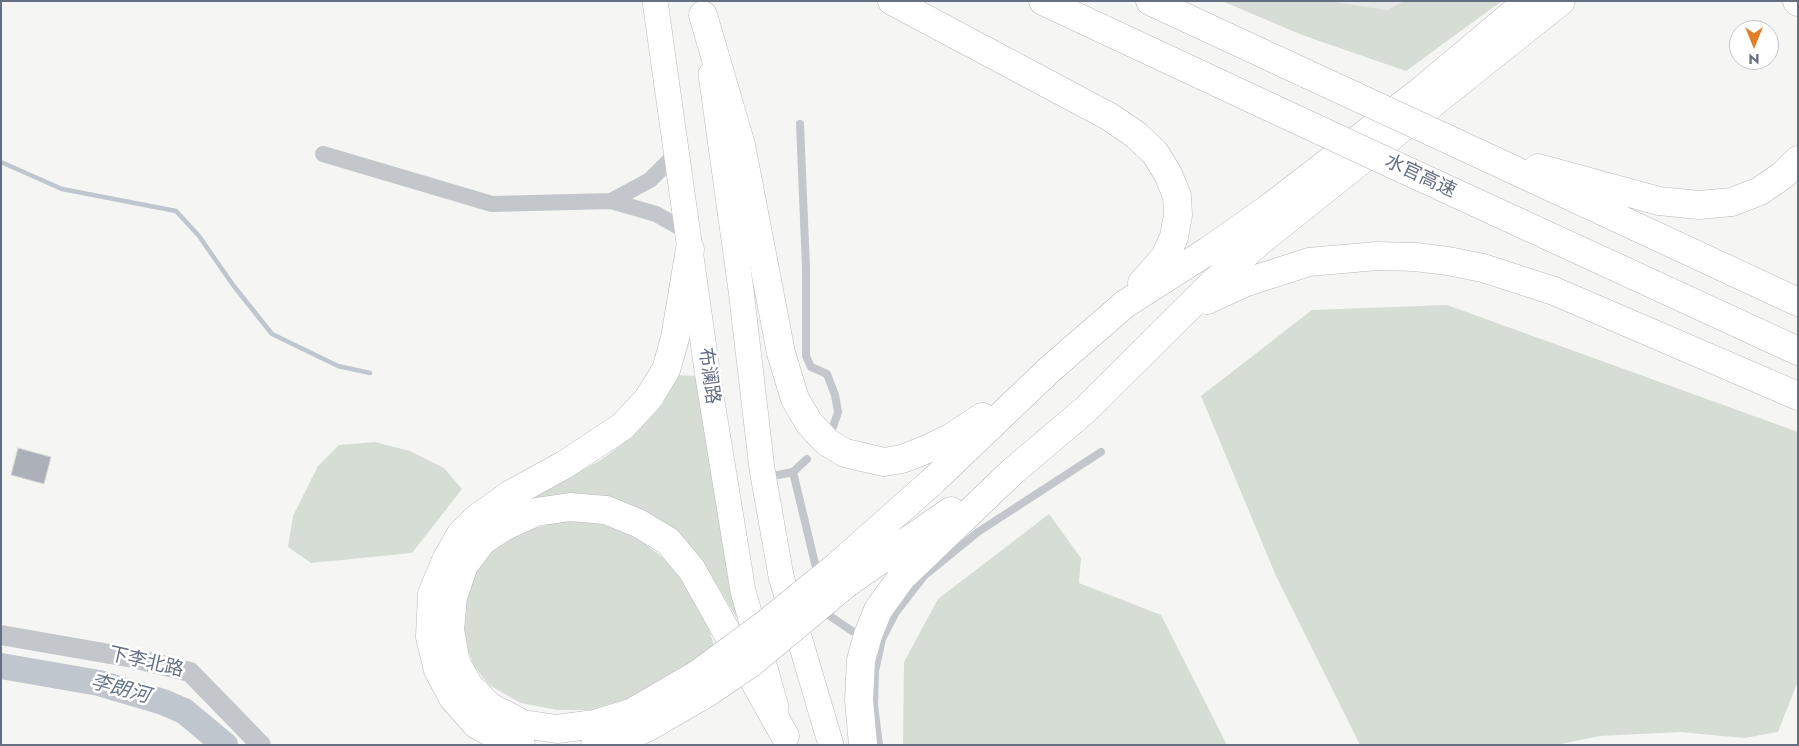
<!DOCTYPE html>
<html>
<head>
<meta charset="utf-8">
<style>
	body { margin:0 }
	#map { position:relative; width:1799px; height:746px; overflow:hidden; background:#f5f6f3; font-family:Jost,sans-serif }
	canvas { display:block }
	.frame { position:absolute; inset:0; border:2px solid #656f84; pointer-events:none }
	.north { position:absolute; left:1729px; top:20px; width:50px; height:50px; box-sizing:border-box; background:#fff; border:1px solid #c1c5ce; border-radius:50%; rotate:180deg; font-size:14px; font-weight:700; line-height:20px; text-align:center; color:#656f84 }
	.north::after { content:''; display:block; margin:auto; width:18px; height:22px; background:#e27e27; clip-path:polygon(50% 0,100% 100%,50% 72%,0 100%) }
</style>
</head>
<body>
<div id="map">
<canvas width="1799" height="746"></canvas>
<div class="frame"></div>
<div class="north">N</div>
</div>
<script>
const context = document.querySelector('canvas').getContext('2d');
context.lineJoin = 'round';
function fill(path, color) {
  context.fillStyle = color;
  context.fill(path, 'evenodd');
}
function poly(rows) {
  const path = new Path2D();
  for (const r of rows) {
    path.moveTo(r[0], r[1]);
    for (let i = 2; i < r.length; i += 2) path.lineTo(r[i], r[i + 1]);
  }
  return path;
}
function trace(path, color, width, dash) {
  context.strokeStyle = color;
  context.lineWidth = width;
  context.lineCap = dash ? 'butt' : 'round';
  context.setLineDash(dash || []);
  context.stroke(path);
}
function label(font, color, halo, rows, align = 'center') {
  context.font = font + ' Jost,"Noto Sans SC",sans-serif';
  context.lineWidth = 5;
  context.setLineDash([]);
  context.textBaseline = 'middle';
  context.strokeStyle = halo;
  context.fillStyle = color;
  for (const [text, x, y, turn = 0] of rows) {
    context.save();
    context.translate(x, y);
    context.rotate((+turn || 0) * Math.PI / 180);
    context.textAlign = isNaN(turn) ? turn : align;
    if (halo) context.strokeText(text, 0, 0);
    context.fillText(text, 0, 0);
    context.restore();
  }
}
fill(poly([
	[1322,1,1408,1,1387,10]
]), '#e6e7e6');
fill(poly([
	[1222,1,1327,1,1387,10,1405,1,1502,1,1406,71,1302,35],
	[1447,305,1798,432,1798,681,1778,732,1744,738,1680,732,1600,736,1556,745,1360,745,1276,576,1201,396,1312,310],
	[674,375,698,376,738,620,712,577,679,544,645,520,501,512,601,460,634,435,662,405],
	[375,442,410,451,444,468,462,489,412,553,311,563,288,547,293,516,318,466,339,445],
	[1049,514,1081,558,1079,583,1161,615,1227,745,903,745,904,662,938,599],
	[561,521,598,523,633,535,674,566,700,598,714,646,690,667,620,705,592,710,557,710,521,703,489,685,474,666,464,640,460,606,475,573,496,546,521,532]
]), '#d5ddd4');
trace(poly([
	[1,162,62,189,176,211,199,236,233,285,272,334,338,366,370,373]
]), '#c0c6cd', 4.5);
trace(poly([
	[1,666,99,683,163,702,184,711,225,745]
]), '#c0c6cd', 26);
const building = poly([
	[18,448,51,457,44,484,11,475,18,448]
]);
fill(building, '#acb1b9');
trace(building, '#d7d8d5', 1);
const primary = poly([
	[655,1,708,377,743,591,776,707],
	[711,74,741,290,762,469,781,576,831,745]
]);
const motorway = poly([
	[892,1,1110,117,1136,135,1155,153,1168,174,1177,196,1178,215,1174,237,1165,257,1142,283],
	[1043,1,1276,110],
	[1150,1,1307,74],
	[1797,1,1798,2],
	[703,15,741,145,781,353,795,399,809,423,827,442,845,453,884,462,902,459,925,450,952,437,982,417],
	[1441,136,1798,302],
	[1538,168,1659,201,1699,205,1732,202,1760,191,1783,175,1798,160],
	[1403,169,1798,351],
	[1207,300,1244,283,1309,262,1377,256,1415,257,1448,261,1483,268,1554,291,1798,396],
	[837,566,935,479,1049,370,1125,304,1208,251,1269,208,1422,90,1528,1],
	[847,583,951,511],
	[698,674,631,713,595,724,557,729,523,724,490,707,469,686,456,663,450,630,453,597,464,565,482,541,503,527,536,512,570,507,606,510,638,523,668,541,692,570,785,736],
	[521,745,507,741,477,725,453,698,438,670,430,637,432,594,447,558,461,534,476,519,511,494,564,465,623,426,648,399,666,370,675,338,690,249],
	[595,745,622,739,650,726,707,693],
	[863,745,859,700,861,660,868,635,878,610,901,578,1012,472,1085,410,1211,285,1259,242,1561,1]
]);
trace(primary, '#b6b9be', 26);
trace(motorway, '#b6b8bc', 29);
trace(poly([
	[800,124,806,268,806,356,811,367,827,374,835,395,838,412,833,427],
	[793,472,818,576],
	[768,477,793,472,807,459],
	[825,607,827,614,852,631],
	[879,745,874,705,875,671,882,639,896,612,924,576,978,532,1101,452]
]), '#c3c6ca', 8);
trace(poly([
	[323,154,492,204,611,201,656,214,688,232],
	[611,201,650,180,675,155]
]), '#c3c6ca', 16);
trace(poly([
	[1,635,133,658,190,672,261,745]
]), '#c3c6ca', 20);
trace(primary, '#fff', 25);
trace(motorway, '#fff', 28);
const motorwayBridge = poly([
	[1307,74,1441,136],
	[1276,110,1403,169],
	[698,674,763,626,837,566],
	[707,693,751,663,847,583]
]);
trace(motorwayBridge, '#b6b8bc', 29, []);
trace(motorwayBridge, '#fff', 28);
label('19px', '#656f84', '#fff', [
	["水官高速",1420,177,25],
	["布澜路",708,376,82],
	["下李北路",146,663,13]
]);
label('italic 20px', '#667687', '#fff', [
	["李朗河",120,690,15]
]);
</script>
</body>
</html>
